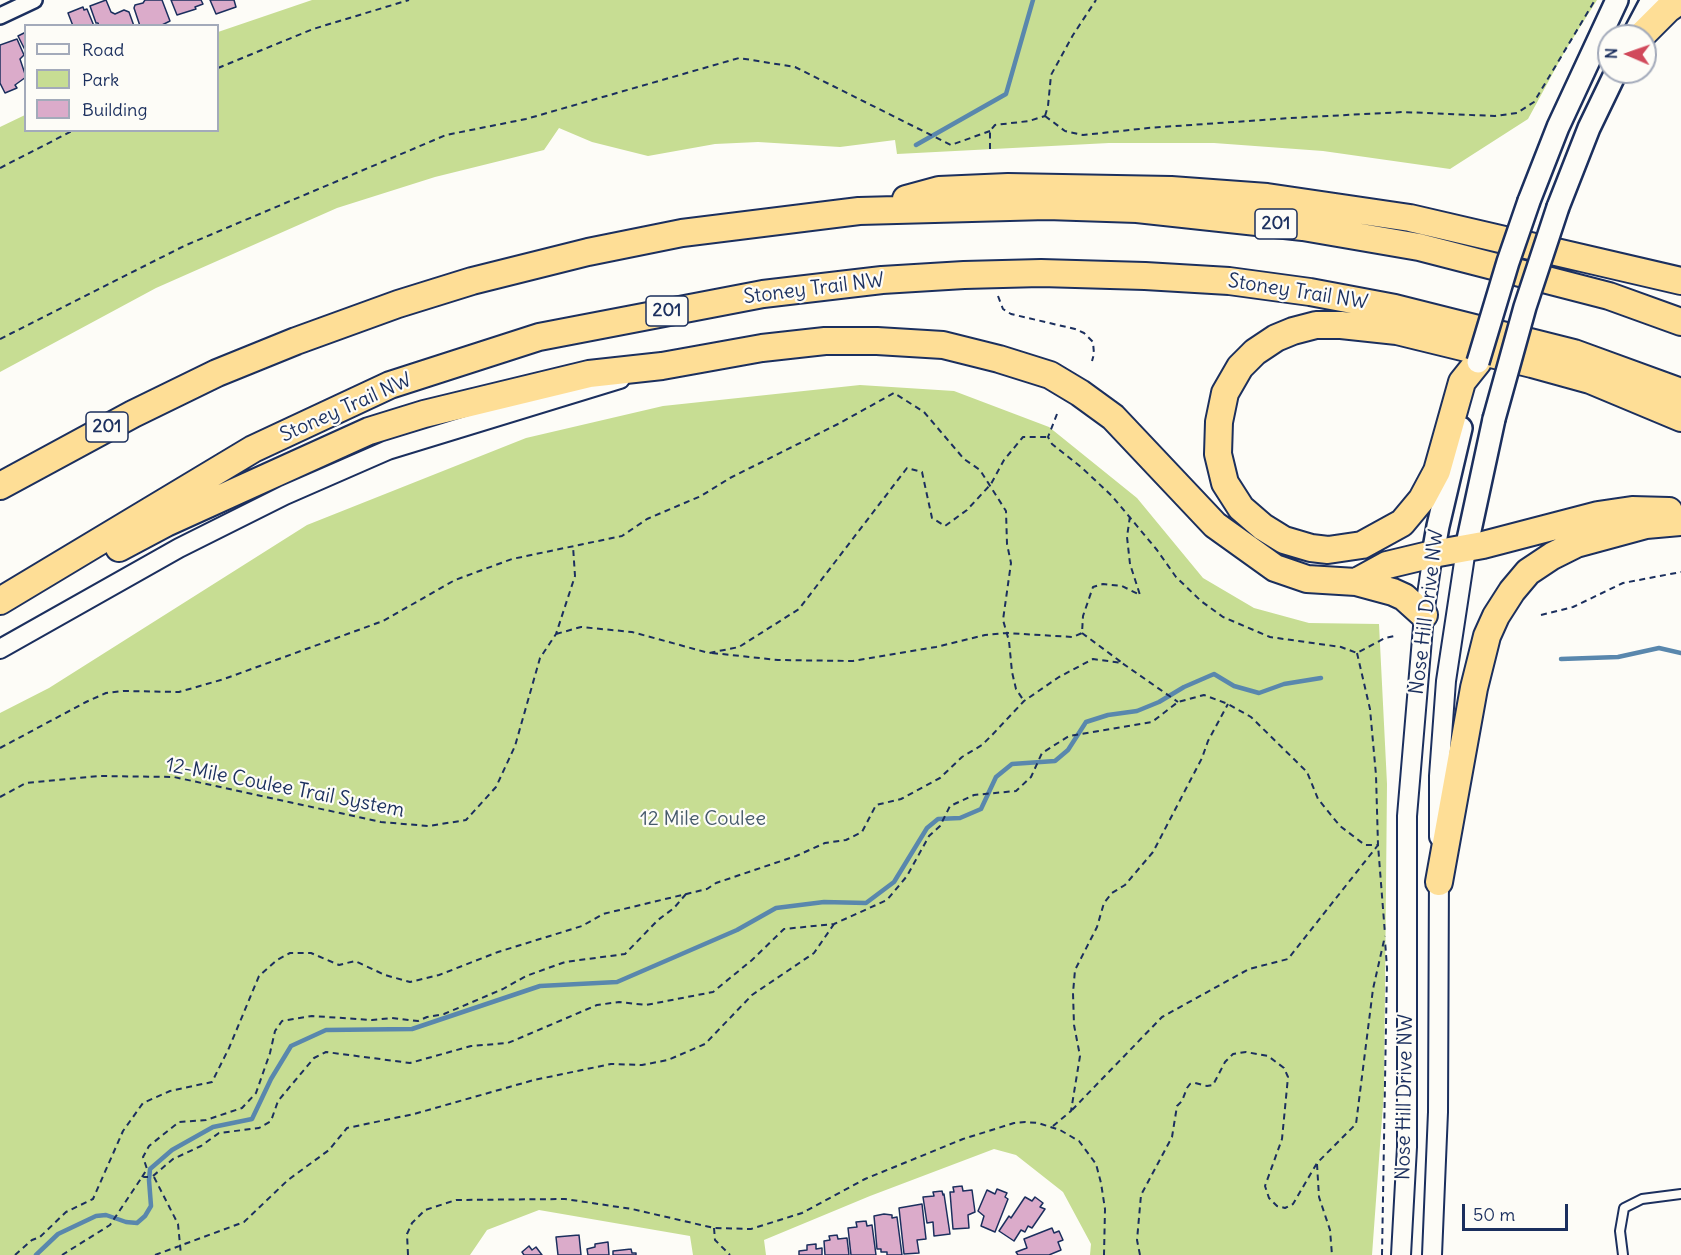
<!DOCTYPE html>
<html>
<head>
<meta charset="utf-8">
<style>
	body { margin:0 }
	#map { position:relative; width:1681px; height:1255px; overflow:hidden; background:#fdfcf7; font-family:Delius,sans-serif }
	canvas { display:block }
	.legend { position:absolute; left:24px; top:24px; width:195px; height:108px; box-sizing:border-box; background:#fdfcf7; border:2px solid #a3aaba; margin:0; padding:8px 10px; list-style:none; font-size:18px; color:#1b2f5e }
	.legend li { display:flex; align-items:center; gap:12px; height:30px }
	.legend b { width:30px; border:2px solid #a3aaba }
	.north { position:absolute; left:1597px; top:24px; width:60px; height:60px; box-sizing:border-box; background:#fdfcf7; border:2px solid #a3aaba; border-radius:50%; rotate:272deg; font-size:16px; font-weight:700; line-height:24px; text-align:center; color:#1b2f5e }
	.north::after { content:''; display:block; margin:auto; width:21px; height:27px; background:#d1495b; clip-path:polygon(50% 0,100% 100%,50% 72%,0 100%) }
	.scale { position:absolute; left:1462px; top:1204px; width:106px; height:27px; box-sizing:border-box; border:3px solid #1b2f5e; border-top:0; padding-left:8px; font-size:18px; line-height:21px; white-space:nowrap; color:#1b2f5e; -webkit-text-stroke:4px #fdfcf7; paint-order:stroke }
</style>
</head>
<body>
<div id="map">
<canvas width="1681" height="1255"></canvas>
<ul class="legend">
<li><b style="height:8px;background:#fdfcf7"></b>Road</li>
<li><b style="height:16px;background:#c7dd93"></b>Park</li>
<li><b style="height:16px;background:#dbabca"></b>Building</li>
</ul>
<div class="north">N</div>
<div class="scale">50 m</div>
</div>
<script>
const context = document.querySelector('canvas').getContext('2d');
context.lineJoin = 'round';
function fill(path, color) {
  context.fillStyle = color;
  context.fill(path, 'evenodd');
}
function poly(rows) {
  const path = new Path2D();
  for (const r of rows) {
    path.moveTo(r[0], r[1]);
    for (let i = 2; i < r.length; i += 2) path.lineTo(r[i], r[i + 1]);
  }
  return path;
}
function trace(path, color, width, dash) {
  context.strokeStyle = color;
  context.lineWidth = width;
  context.lineCap = dash ? 'butt' : 'round';
  context.setLineDash(dash || []);
  context.stroke(path);
}
function label(font, color, halo, rows, align = 'center') {
  context.font = font + ' Delius,sans-serif';
  context.lineWidth = 4.5;
  context.setLineDash([]);
  context.textBaseline = 'middle';
  context.strokeStyle = halo;
  context.fillStyle = color;
  for (const [text, x, y, turn = 0] of rows) {
    context.save();
    context.translate(x, y);
    context.rotate((+turn || 0) * Math.PI / 180);
    context.textAlign = isNaN(turn) ? turn : align;
    if (halo) context.strokeText(text, 0, 0);
    context.fillText(text, 0, 0);
    context.restore();
  }
}
fill(poly([
	[312,0,1597,0,1565,51,1528,119,1450,169,1323,151,1214,143,1109,143,897,154,895,140,840,147,758,142,715,144,648,156,592,142,559,128,544,150,435,177,337,208,156,288,0,372,0,127,25,115,26,130,218,130,218,32],
	[860,385,954,391,1049,427,1137,498,1203,578,1254,608,1309,623,1379,624,1387,784,1384,1091,1372,1255,1090,1255,1091,1244,1063,1192,1016,1155,994,1149,870,1196,764,1240,766,1255,693,1255,690,1236,539,1210,487,1230,470,1255,0,1255,0,713,49,688,307,525,526,438,663,406]
]), '#c7dd93');
trace(poly([
	[916,145,1006,94,1033,0],
	[1561,659,1618,657,1659,648,1681,653],
	[36,1255,58,1234,96,1216,106,1215,126,1222,137,1223,145,1216,151,1206,149,1180,150,1169,172,1150,213,1127,252,1119,271,1079,291,1046,326,1030,412,1029,540,986,617,982,737,930,776,908,824,902,866,903,894,882,927,828,938,819,960,818,981,809,996,777,1012,764,1055,761,1068,750,1086,722,1108,715,1137,711,1159,702,1184,687,1214,674,1234,686,1259,693,1284,684,1321,678]
]), '#5987ad', 4.5);
const building = poly([
	[106,0,111,12,115,14,124,10,129,12,134,26,99,26,98,23,96,23,90,6,106,0],
	[145,0,162,0,170,21,160,26,140,26,134,8,135,5,143,3,145,0],
	[171,0,201,0,203,4,195,7,196,9,177,15,171,0],
	[210,0,234,0,236,7,216,14,210,0],
	[83,7,84,10,87,9,94,26,73,26,68,13,83,7],
	[26,32,26,52,18,36,26,32],
	[17,39,24,55,20,59,26,77,15,85,17,88,5,93,0,83,0,45,17,39],
	[962,1186,963,1191,972,1190,975,1212,968,1215,969,1228,953,1229,950,1192,954,1192,953,1187,962,1186],
	[997,1189,1007,1193,1005,1197,1008,1199,995,1232,981,1226,984,1216,978,1211,987,1190,995,1194,997,1189],
	[942,1191,943,1195,944,1194,950,1234,934,1236,933,1222,927,1223,923,1197,934,1196,933,1192,942,1191],
	[1025,1197,1032,1201,1035,1197,1043,1203,1040,1207,1045,1209,1032,1228,1028,1226,1025,1232,1021,1230,1014,1241,999,1231,1009,1216,1011,1218,1025,1197],
	[922,1204,926,1239,917,1240,919,1253,904,1254,899,1208,922,1204],
	[884,1214,892,1215,892,1218,897,1217,902,1255,887,1255,887,1252,881,1252,881,1249,877,1249,874,1216,884,1214],
	[866,1221,867,1226,872,1225,876,1255,851,1255,848,1228,857,1227,856,1222,866,1221],
	[1052,1228,1054,1233,1059,1231,1063,1240,1058,1242,1061,1250,1049,1255,1018,1255,1016,1252,1027,1248,1024,1239,1052,1228],
	[579,1235,581,1255,558,1255,556,1237,579,1235],
	[837,1235,838,1239,847,1238,849,1255,825,1255,824,1241,830,1240,829,1236,837,1235],
	[608,1242,609,1255,588,1255,587,1249,595,1247,595,1244,608,1242],
	[816,1244,816,1249,822,1248,822,1255,799,1255,799,1251,807,1250,807,1245,816,1244],
	[529,1246,532,1250,536,1247,542,1255,524,1255,522,1252,529,1246],
	[631,1249,632,1253,636,1253,636,1255,613,1255,613,1251,631,1249]
]);
fill(building, '#dbabca');
trace(building, '#1b2f5e', 1.5);
const service = poly([
	[1623,1255,1620,1231,1624,1208,1642,1199,1681,1194]
]);
const minor = poly([
	[0,16,34,0]
]);
const tertiary = poly([
	[0,649,179,548,285,495,388,450,620,379],
	[1439,837,1439,776,1446,681,1466,549],
	[1401,1255,1407,1147,1407,816,1424,615,1433,554],
	[1432,1255,1438,1112,1439,870]
]);
const secondary = poly([
	[1633,36,1652,0],
	[1529,201,1558,127,1617,0],
	[1558,207,1589,128,1616,72],
	[1466,549,1494,419],
	[1433,554,1438,526,1461,428]
]);
const motorway = poly([
	[1641,36,1668,9,1681,0],
	[906,199,939,190,1008,187,1171,190,1267,197,1410,218,1681,281],
	[1478,362,1462,382,1437,471,1422,499,1402,523,1362,545,1328,550,1311,548,1284,540,1263,527,1241,508,1225,483,1218,454,1219,422,1225,393,1240,367,1255,352,1276,338,1293,331,1316,325,1341,325,1397,331,1532,364,1590,380,1681,418],
	[0,486,133,414,217,373,296,341,398,304,472,281,588,252,682,233,859,211,1047,206,1137,209,1303,227,1419,247,1609,296,1681,322],
	[119,548,166,523,369,431,424,414,589,374,662,366,762,348,825,341,877,341,943,345,999,359,1050,375,1080,393,1113,417,1215,525,1275,568,1307,579,1356,582,1393,592,1404,597,1424,615],
	[1356,582,1387,565,1433,554,1483,545,1598,515,1632,510,1669,511],
	[0,601,253,449,390,385,539,337,763,294,882,280,964,275,1041,273,1145,276,1229,281,1310,292,1395,308,1574,353,1681,392],
	[1439,882,1474,688,1487,636,1496,616,1512,591,1528,572,1552,556,1576,544,1646,525,1681,522]
]);
trace(service, '#1b2f5e', 12);
trace(minor, '#1b2f5e', 20);
trace(tertiary, '#1b2f5e', 22);
trace(secondary, '#1b2f5e', 26);
trace(motorway, '#1b2f5e', 30);
trace(poly([
	[218,68,313,29,409,0],
	[1045,116,1065,131,1083,135,1148,128,1290,118,1403,112,1495,116,1517,113,1534,102,1595,0],
	[1045,116,1048,106,1051,75,1073,35,1096,0],
	[990,149,990,131,995,125,1029,121,1045,116],
	[0,168,74,130],
	[998,296,1003,309,1011,314,1075,329,1084,333,1093,342,1094,354,1092,361],
	[0,339,184,246,446,135,526,119,739,58,795,67,951,145,990,131],
	[1057,414,1048,437,1052,444,1081,467,1112,496,1157,550,1176,577,1201,601,1223,617,1270,637,1341,647,1357,653,1385,638,1394,636],
	[1541,615,1573,607,1623,583,1681,572],
	[1082,633,1121,662],
	[556,634,581,627,632,632,709,653,739,647,799,609,907,468,922,472,932,518,945,526,967,510,991,484,1004,460,1023,437,1048,437],
	[712,653,778,660,853,661,936,647,985,635,1007,633,1073,637,1082,633,1083,616,1093,587,1103,584,1122,586,1140,595,1130,564,1127,537,1130,516],
	[1357,653,1370,709,1376,775,1378,845,1385,934],
	[0,748,86,702,106,693,124,691,179,692,224,679,383,621,455,580,512,559,622,536,647,519,701,496,730,478,838,424,894,393,924,412,964,459,980,470,1006,511,1007,544,1011,563,1003,620,1009,641,1012,672,1016,689,1024,701],
	[0,797,26,783,99,776,174,777,381,822,429,826,466,820,496,787,515,746,540,658,556,634,575,576,573,546],
	[1072,1110,1162,1017,1249,969,1288,959,1378,845],
	[1053,1126,1071,1111,1080,1056,1074,1025,1073,993,1075,970,1097,927,1104,903,1112,893,1125,885,1153,852,1202,758,1208,741,1228,704],
	[1317,1164,1319,1197,1330,1230,1332,1255],
	[153,1176,173,1159,201,1146,219,1133,259,1128,271,1121,278,1101,314,1058,326,1052,410,1063,471,1046,508,1043,597,1005,619,1002,646,1005,713,992,752,960,784,929,834,924,887,900,907,876,929,836,940,826,950,806,974,795,1016,791,1031,777,1042,753,1069,736,1152,722,1178,702,1204,695,1228,704,1251,717,1307,772,1318,799,1340,826,1365,845,1378,845],
	[142,1177,147,1169,143,1157,149,1146,179,1122,206,1120,242,1108,256,1093,270,1053,275,1031,282,1021,312,1016,372,1020,392,1018,418,1021,427,1017,444,1014,503,989,526,976,565,962,625,954,658,920,674,908,686,894],
	[154,1177,178,1224,181,1255],
	[714,1228,715,1240,730,1255],
	[15,1255,32,1240,40,1237,66,1212,93,1199,123,1131,143,1103,170,1091,212,1082,229,1048,259,976,277,960,290,953,311,953,339,965,355,961,385,975,410,982,439,975,498,952,582,926,603,914,707,889,716,883,796,856,825,843,846,840,862,832,876,805,901,799,940,778,962,757,982,745,993,734,1024,701,1059,677,1093,659,1122,663,1178,702],
	[62,1255,110,1225,142,1177,148,1177],
	[155,1255,244,1222,288,1180,329,1150,347,1128,414,1114,534,1080,611,1064,642,1065,668,1060,705,1044,752,995,814,953,834,924],
	[408,1255,407,1234,412,1223,425,1210,456,1200,565,1199,632,1209,714,1228,751,1229,802,1213,865,1179,963,1139,1014,1123,1025,1122,1038,1123,1060,1130,1079,1141,1096,1164,1101,1183,1105,1209,1104,1255],
	[1140,1255,1137,1240,1141,1195,1172,1137,1177,1106,1182,1101,1187,1088,1190,1084,1195,1083,1207,1086,1213,1085,1225,1062,1233,1054,1246,1052,1268,1056,1284,1068,1288,1077,1282,1139,1265,1186,1269,1198,1277,1206,1285,1208,1293,1204,1317,1163,1356,1124,1373,989,1385,936],
	[1382,1255,1387,968,1385,940]
]), '#1b2f5e', 2, [6, 4.5]);
trace(service, '#fdfcf7', 8);
trace(minor, '#fdfcf7', 15);
trace(tertiary, '#fdfcf7', 18);
trace(secondary, '#fdfcf7', 21);
trace(motorway, '#fede96', 26);
const secondaryBridge = poly([
	[1478,362,1508,262,1529,201],
	[1494,419,1525,307,1558,207]
]);
trace(secondaryBridge, '#1b2f5e', 26, []);
trace(secondaryBridge, '#fdfcf7', 21);
for (const [x, y, w] of [
	[1276,224,42],
	[667,311,42],
	[107,427,42]
]) {
  const box = new Path2D();
  box.roundRect(x - w / 2, y - 15, w, 30, 4.5);
  context.fillStyle = '#fdfcf7';
  context.fill(box);
  trace(box, '#1b2f5e', 1.5);
}
label('bold 18px', '#1b2f5e', null, [
	["201",1276,224],
	["201",667,311],
	["201",107,427]
]);
label('20px', '#1b2f5e', '#fdfcf7', [
	["Stoney Trail NW",814,289,-7],
	["Stoney Trail NW",1298,292,9],
	["Stoney Trail NW",346,408,-24],
	["Nose Hill Drive NW",1427,612,-83],
	["12-Mile Coulee Trail System",285,788,11],
	["Nose Hill Drive NW",1405,1097,-89]
]);
label('20px', '#465a6b', '#fdfcf7', [
	["12 Mile Coulee",703,819]
]);
</script>
</body>
</html>
